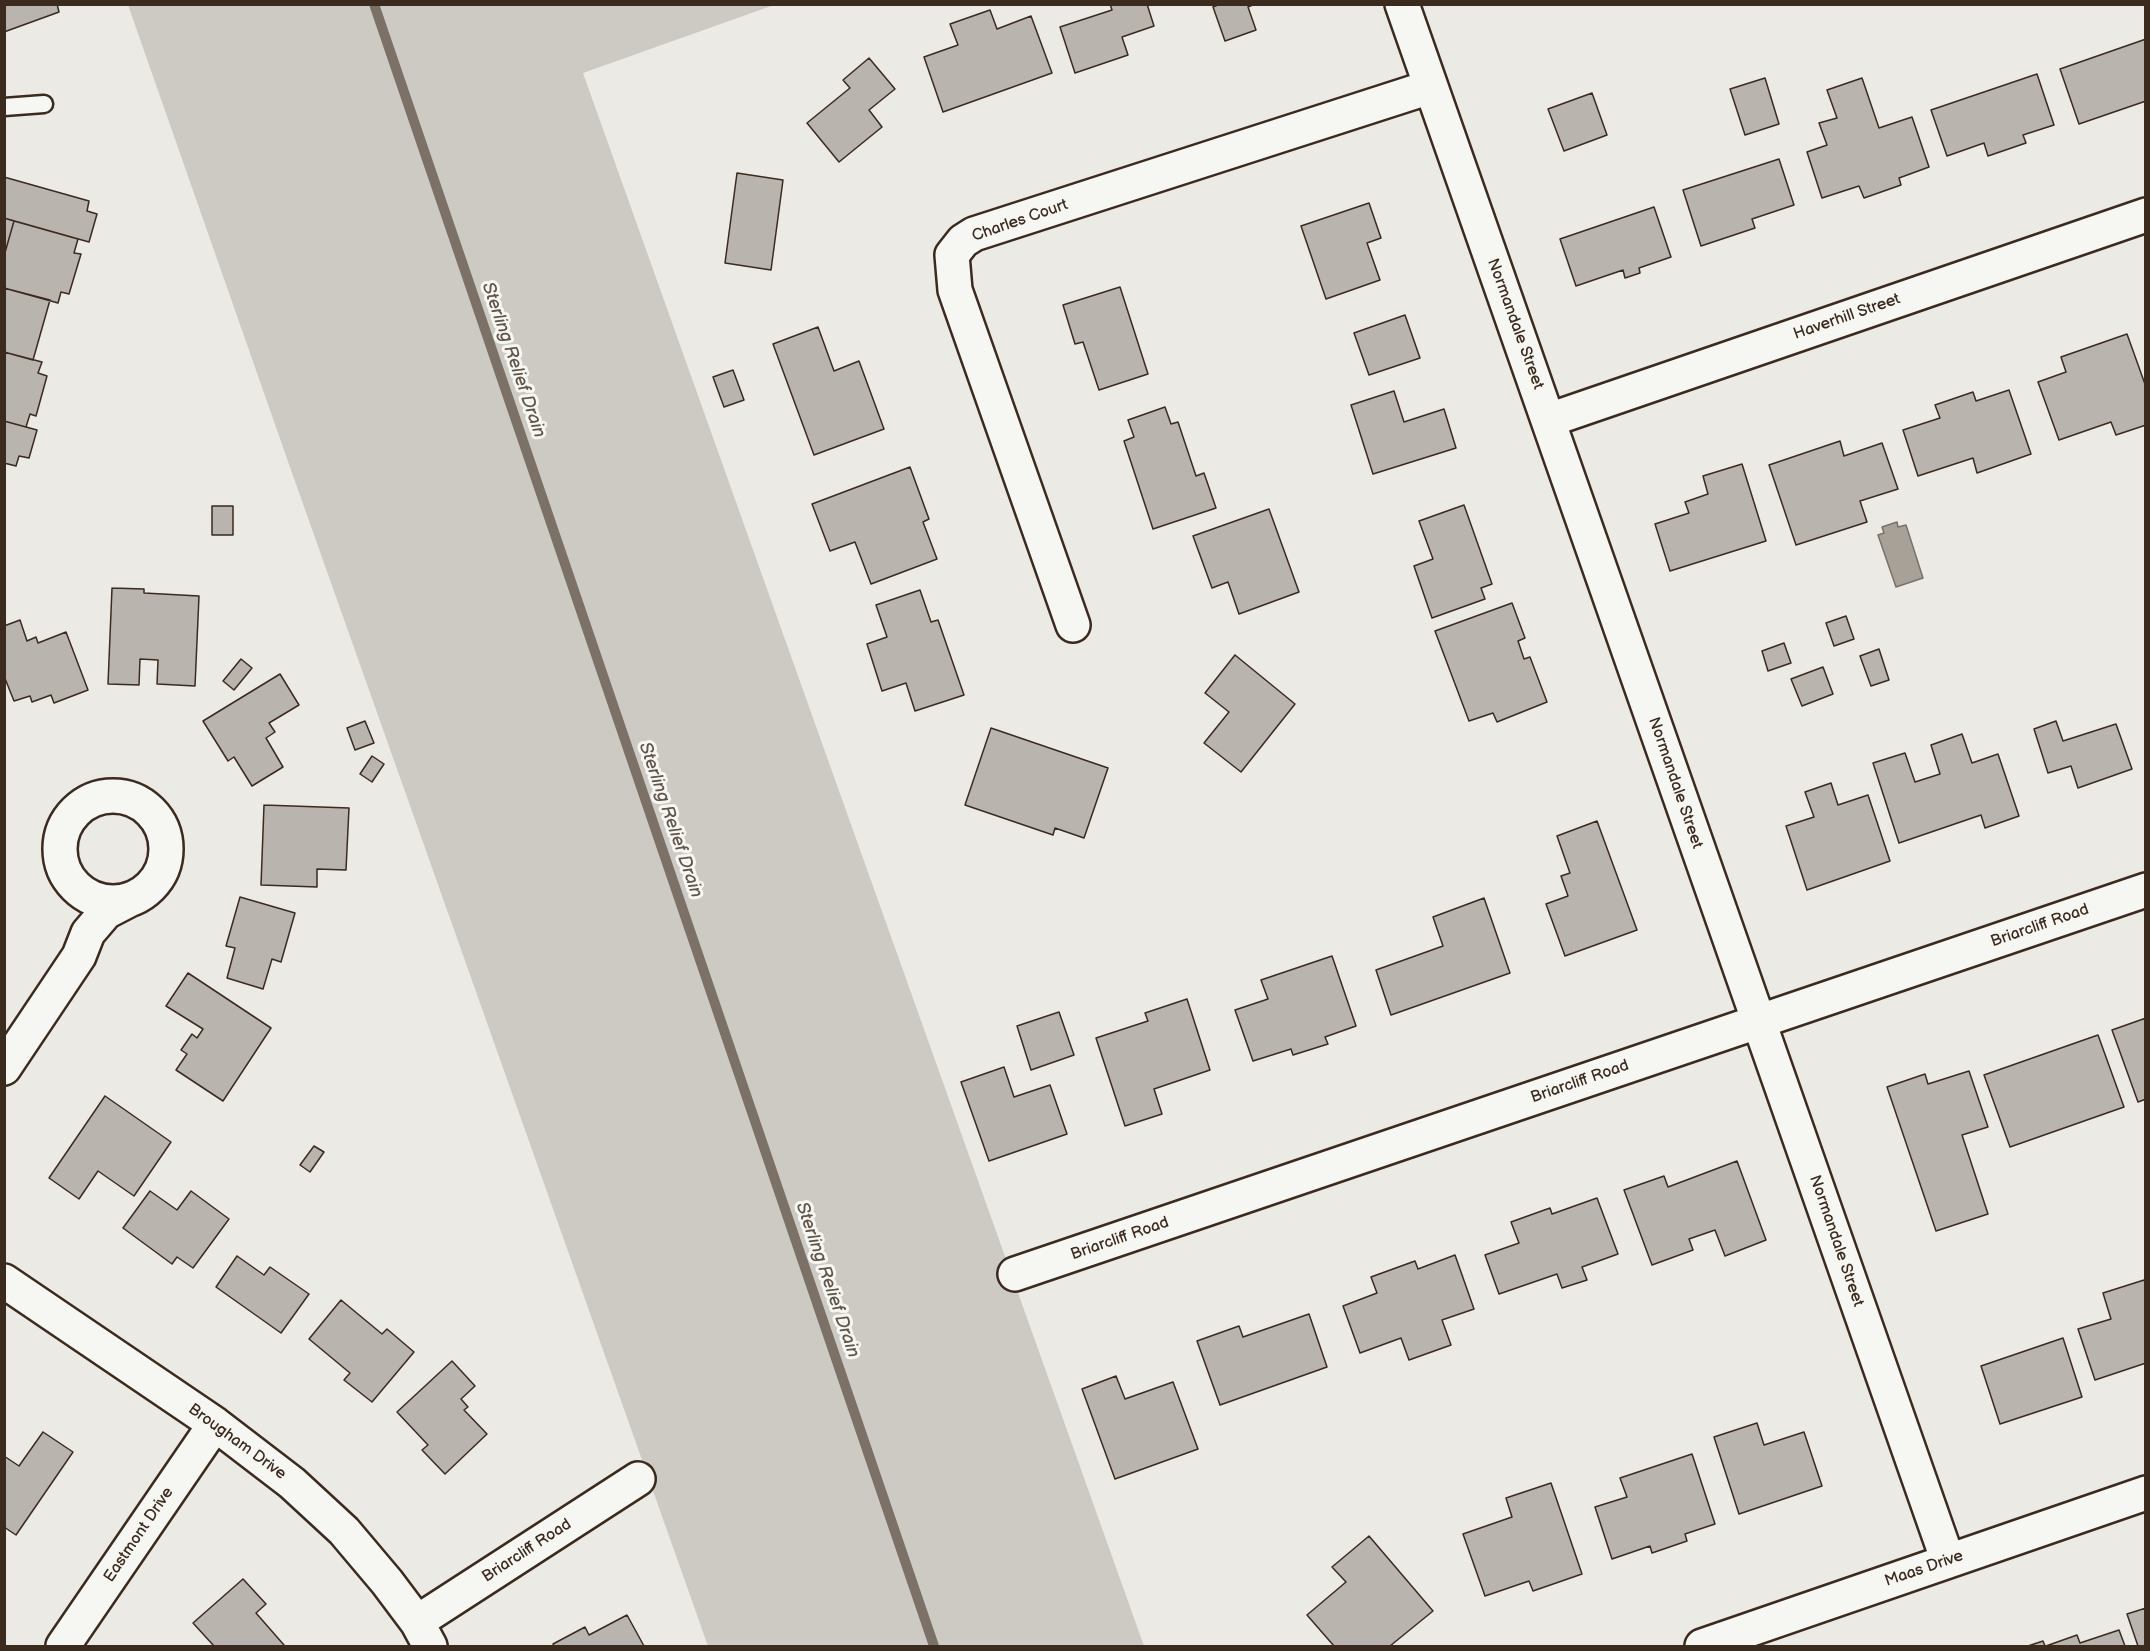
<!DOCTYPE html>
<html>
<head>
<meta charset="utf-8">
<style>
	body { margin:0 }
	#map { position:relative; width:2150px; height:1651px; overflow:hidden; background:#ebeae5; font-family:"Balsamiq Sans",sans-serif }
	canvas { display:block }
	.frame { position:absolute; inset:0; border:6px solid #3b2a1e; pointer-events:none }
</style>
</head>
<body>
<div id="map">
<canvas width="2150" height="1651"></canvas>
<div class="frame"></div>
</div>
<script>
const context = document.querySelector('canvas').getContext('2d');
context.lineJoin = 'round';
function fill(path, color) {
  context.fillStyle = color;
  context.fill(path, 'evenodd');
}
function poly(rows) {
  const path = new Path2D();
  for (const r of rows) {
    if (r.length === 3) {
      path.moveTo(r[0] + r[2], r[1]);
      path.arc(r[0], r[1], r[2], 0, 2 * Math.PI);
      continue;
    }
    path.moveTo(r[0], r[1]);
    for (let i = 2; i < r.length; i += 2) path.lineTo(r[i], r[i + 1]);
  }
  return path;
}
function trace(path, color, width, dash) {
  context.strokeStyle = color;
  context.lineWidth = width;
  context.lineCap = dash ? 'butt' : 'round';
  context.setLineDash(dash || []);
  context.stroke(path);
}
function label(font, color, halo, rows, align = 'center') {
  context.font = font + ' "Balsamiq Sans",sans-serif';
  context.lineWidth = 6;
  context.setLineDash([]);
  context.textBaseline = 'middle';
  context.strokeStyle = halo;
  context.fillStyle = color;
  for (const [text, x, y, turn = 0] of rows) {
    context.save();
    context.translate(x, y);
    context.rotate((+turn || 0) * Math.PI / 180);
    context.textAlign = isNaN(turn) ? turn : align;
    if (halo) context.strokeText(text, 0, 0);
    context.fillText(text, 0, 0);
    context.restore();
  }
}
fill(poly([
	[128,5,774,5,583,73,1144,1646,708,1646,291,470]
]), '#cdcac4');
const water = poly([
	[1897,522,1898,527,1906,525,1923,578,1896,587,1878,535,1884,533,1882,527,1897,522]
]);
fill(water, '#a8a198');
trace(water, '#7c7167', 1.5);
trace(poly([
	[374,4,934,1646]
]), '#7c7167', 10);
const building = poly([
	[4,4,57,4,59,12,4,32,4,4],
	[1110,4,1147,4,1154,26,1122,37,1128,55,1075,73,1060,27,1112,10,1110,4],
	[1220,4,1255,4,1248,7,1256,30,1225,41,1213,7,1220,4],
	[990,10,997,29,1031,16,1052,73,943,112,924,57,958,45,950,24,990,10],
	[2146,39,2146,101,2079,124,2060,69,2146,39],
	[869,58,895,89,869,110,882,127,839,162,807,123,850,88,843,80,869,58],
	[2037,74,2054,125,2023,135,2026,143,1988,156,1984,143,1947,156,1931,110,2037,74],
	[1765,78,1779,124,1745,135,1730,89,1765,78],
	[1862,78,1879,128,1912,117,1929,167,1899,178,1901,185,1864,198,1859,186,1822,198,1807,152,1827,145,1819,123,1837,118,1827,90,1862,78],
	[1592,93,1607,135,1564,151,1548,109,1592,93],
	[1779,159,1794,205,1752,219,1755,228,1701,246,1683,190,1779,159],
	[737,173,783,180,771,270,725,263,737,173],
	[4,177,89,201,87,211,97,214,89,242,4,218,4,177],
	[1369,203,1381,238,1367,243,1380,280,1326,299,1301,226,1369,203],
	[1654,207,1671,257,1639,268,1640,273,1625,278,1623,270,1576,286,1560,239,1654,207],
	[4,218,14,221,4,256,4,218],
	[14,221,78,239,74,253,81,254,69,294,61,292,58,303,4,288,4,256,14,221],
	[1120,287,1148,374,1099,390,1083,342,1075,344,1063,305,1120,287],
	[4,288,50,300,33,360,4,352,4,288],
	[1405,315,1420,358,1369,375,1354,333,1405,315],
	[818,327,834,371,859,361,884,429,814,455,773,344,818,327],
	[2127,334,2146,387,2146,425,2116,435,2111,422,2059,440,2038,382,2066,372,2061,357,2127,334],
	[4,352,42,362,38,373,47,376,36,416,30,414,26,427,4,421,4,352],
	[733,370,744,400,724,407,713,377,733,370],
	[2009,390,2031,454,1977,473,1973,458,1918,476,1903,430,1940,418,1935,405,1973,392,1976,401,2009,390],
	[1394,391,1404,422,1444,409,1456,448,1373,474,1351,405,1394,391],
	[1165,407,1171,424,1178,422,1196,476,1204,473,1216,508,1153,529,1124,441,1134,437,1128,420,1165,407],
	[4,421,37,430,29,458,19,456,16,466,4,463,4,421],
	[1840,441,1844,456,1882,443,1898,489,1860,501,1867,522,1796,545,1769,465,1840,441],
	[1742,464,1766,541,1670,571,1655,524,1689,513,1685,502,1708,494,1703,476,1742,464],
	[910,467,929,519,923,522,937,559,871,584,855,542,830,551,812,504,910,467],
	[1464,505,1492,584,1481,588,1485,599,1432,618,1414,566,1433,559,1419,521,1464,505],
	[212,506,233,506,233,535,212,535,212,506],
	[1269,509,1299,592,1239,614,1228,582,1212,588,1193,536,1269,509],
	[112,588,144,589,144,593,199,596,195,686,157,684,158,660,140,659,139,685,108,684,112,588],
	[920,590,931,622,938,620,964,695,915,711,906,683,882,691,867,644,887,637,876,605,920,590],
	[1512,603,1525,638,1518,641,1524,659,1530,657,1547,702,1497,722,1493,713,1469,721,1435,631,1512,603],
	[1846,616,1854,639,1834,646,1826,623,1846,616],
	[20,620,27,641,36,637,38,643,66,632,88,690,54,703,51,695,32,702,30,696,14,701,4,676,4,626,20,620],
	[1784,643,1791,663,1768,671,1762,651,1784,643],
	[1879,649,1889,680,1871,686,1860,656,1879,649],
	[1235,655,1295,704,1241,772,1204,743,1229,712,1205,693,1235,655],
	[241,659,252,668,234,690,223,681,241,659],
	[1823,667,1833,694,1802,706,1791,679,1823,667],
	[280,674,299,705,269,723,275,732,266,738,283,767,252,786,234,757,228,761,203,721,280,674],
	[365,721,374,743,355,750,347,728,365,721],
	[2056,721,2063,741,2116,724,2132,769,2078,788,2071,766,2048,773,2034,729,2056,721],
	[991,728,1108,768,1084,838,1055,828,1053,835,965,805,991,728],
	[1962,734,1972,763,1998,754,2019,816,1985,828,1981,815,1899,843,1873,763,1905,753,1915,782,1940,774,1931,745,1962,734],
	[372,756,384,764,372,782,360,774,372,756],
	[1831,783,1838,805,1868,795,1890,861,1807,890,1786,826,1814,817,1805,792,1831,783],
	[264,805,349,808,346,870,317,869,317,887,261,885,264,805],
	[1597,821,1637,930,1565,956,1546,904,1568,896,1561,876,1570,873,1557,836,1597,821],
	[240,897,295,913,281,962,272,959,263,989,227,978,235,948,226,946,240,897],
	[1484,898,1510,973,1391,1015,1376,970,1443,946,1433,917,1484,898],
	[1332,956,1356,1026,1325,1037,1328,1044,1293,1055,1291,1049,1253,1061,1235,1010,1268,999,1261,980,1332,956],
	[188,973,271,1028,223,1101,176,1070,187,1054,181,1050,192,1034,197,1038,203,1029,166,1006,188,973],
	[1187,999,1210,1070,1154,1089,1162,1114,1125,1126,1096,1038,1148,1021,1145,1013,1187,999],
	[1059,1012,1074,1055,1031,1070,1017,1026,1059,1012],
	[2146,1018,2146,1099,2138,1102,2112,1030,2146,1018],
	[2098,1035,2124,1107,2010,1147,1984,1075,2098,1035],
	[1004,1067,1014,1097,1050,1085,1067,1134,989,1161,961,1082,1004,1067],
	[1969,1071,1988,1127,1962,1135,1988,1214,1936,1231,1887,1087,1925,1074,1928,1084,1969,1071],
	[105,1096,171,1142,134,1196,98,1171,79,1199,49,1178,105,1096],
	[314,1146,324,1152,310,1172,300,1165,314,1146],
	[1737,1161,1766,1240,1725,1256,1715,1230,1689,1239,1693,1250,1652,1265,1624,1190,1664,1176,1668,1187,1737,1161],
	[150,1191,177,1210,191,1191,229,1219,193,1268,177,1257,172,1264,123,1228,150,1191],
	[1597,1198,1618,1254,1582,1267,1587,1280,1562,1288,1557,1274,1499,1294,1485,1255,1519,1243,1511,1222,1550,1208,1552,1214,1597,1198],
	[1455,1255,1474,1309,1442,1320,1451,1345,1409,1360,1401,1338,1360,1353,1343,1306,1377,1293,1371,1277,1415,1261,1418,1269,1455,1255],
	[237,1256,264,1275,270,1267,309,1294,281,1333,216,1287,237,1256],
	[2144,1280,2146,1285,2146,1363,2095,1380,2078,1329,2111,1319,2103,1293,2144,1280],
	[341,1300,382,1334,387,1329,414,1352,372,1402,344,1380,350,1373,309,1339,341,1300],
	[1309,1314,1327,1367,1220,1405,1197,1341,1239,1326,1243,1337,1309,1314],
	[2063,1338,2082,1397,2000,1424,1981,1366,2063,1338],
	[452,1361,475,1386,461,1399,468,1407,464,1410,487,1434,445,1474,422,1450,428,1445,397,1412,452,1361],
	[1116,1376,1125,1399,1173,1382,1198,1449,1115,1479,1082,1389,1116,1376],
	[1757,1423,1764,1445,1804,1432,1822,1486,1739,1514,1714,1437,1757,1423],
	[43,1432,73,1452,16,1535,4,1527,4,1456,19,1466,43,1432],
	[1692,1454,1715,1524,1685,1534,1687,1541,1652,1553,1650,1546,1612,1559,1595,1507,1627,1497,1620,1478,1692,1454],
	[1551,1483,1582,1574,1533,1591,1529,1581,1485,1596,1463,1534,1512,1517,1506,1498,1551,1483],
	[1369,1536,1433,1611,1390,1646,1334,1646,1307,1615,1346,1582,1332,1567,1369,1536],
	[243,1579,266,1604,256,1613,284,1645,283,1646,214,1646,193,1623,243,1579],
	[2146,1608,2146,1646,2138,1646,2127,1614,2146,1608],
	[627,1615,644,1646,554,1646,553,1644,585,1627,589,1635,627,1615],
	[2119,1630,2125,1646,2046,1646,2077,1635,2080,1643,2119,1630],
	[2043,1641,2045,1646,2028,1646,2043,1641]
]);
fill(building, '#bab4ae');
trace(building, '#3b2a1e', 1.5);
const service = poly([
	[4,107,44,104]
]);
const minor = poly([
	[1402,4,1948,1561],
	[1549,420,2146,215],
	[1073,625,955,290,952,255,963,241,974,234,1430,87],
	[113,849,53],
	[4,1068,79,956,88,933,106,912,133,898],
	[1015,1274,2146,890],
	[4,1281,215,1424,292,1483,344,1531,387,1582,417,1622,430,1646],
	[417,1622,638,1479],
	[63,1646,215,1424],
	[1702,1646,2146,1493]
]);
trace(service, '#3b2a1e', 21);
trace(minor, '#3b2a1e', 38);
trace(service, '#f6f6f2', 16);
trace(minor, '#f6f6f2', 33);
label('16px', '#3b2a1e', '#f6f6f2', [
	["Charles Court",1020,221,-19],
	["Haverhill Street",1847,317,-19],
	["Normandale Street",1515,324,70],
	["Normandale Street",1675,783,71],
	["Briarcliff Road",2040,926,-19],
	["Briarcliff Road",1580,1082,-19],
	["Briarcliff Road",1120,1239,-19],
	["Normandale Street",1836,1241,71],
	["Brougham Drive",237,1442,36],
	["Eastmont Drive",139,1535,-56],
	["Briarcliff Road",527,1551,-33],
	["Maas Drive",1924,1569,-19]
]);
label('italic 18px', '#615449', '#f6f6f2', [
	["Sterling Relief Drain",513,360,71],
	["Sterling Relief Drain",670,820,71],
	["Sterling Relief Drain",827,1280,71]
]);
</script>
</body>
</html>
